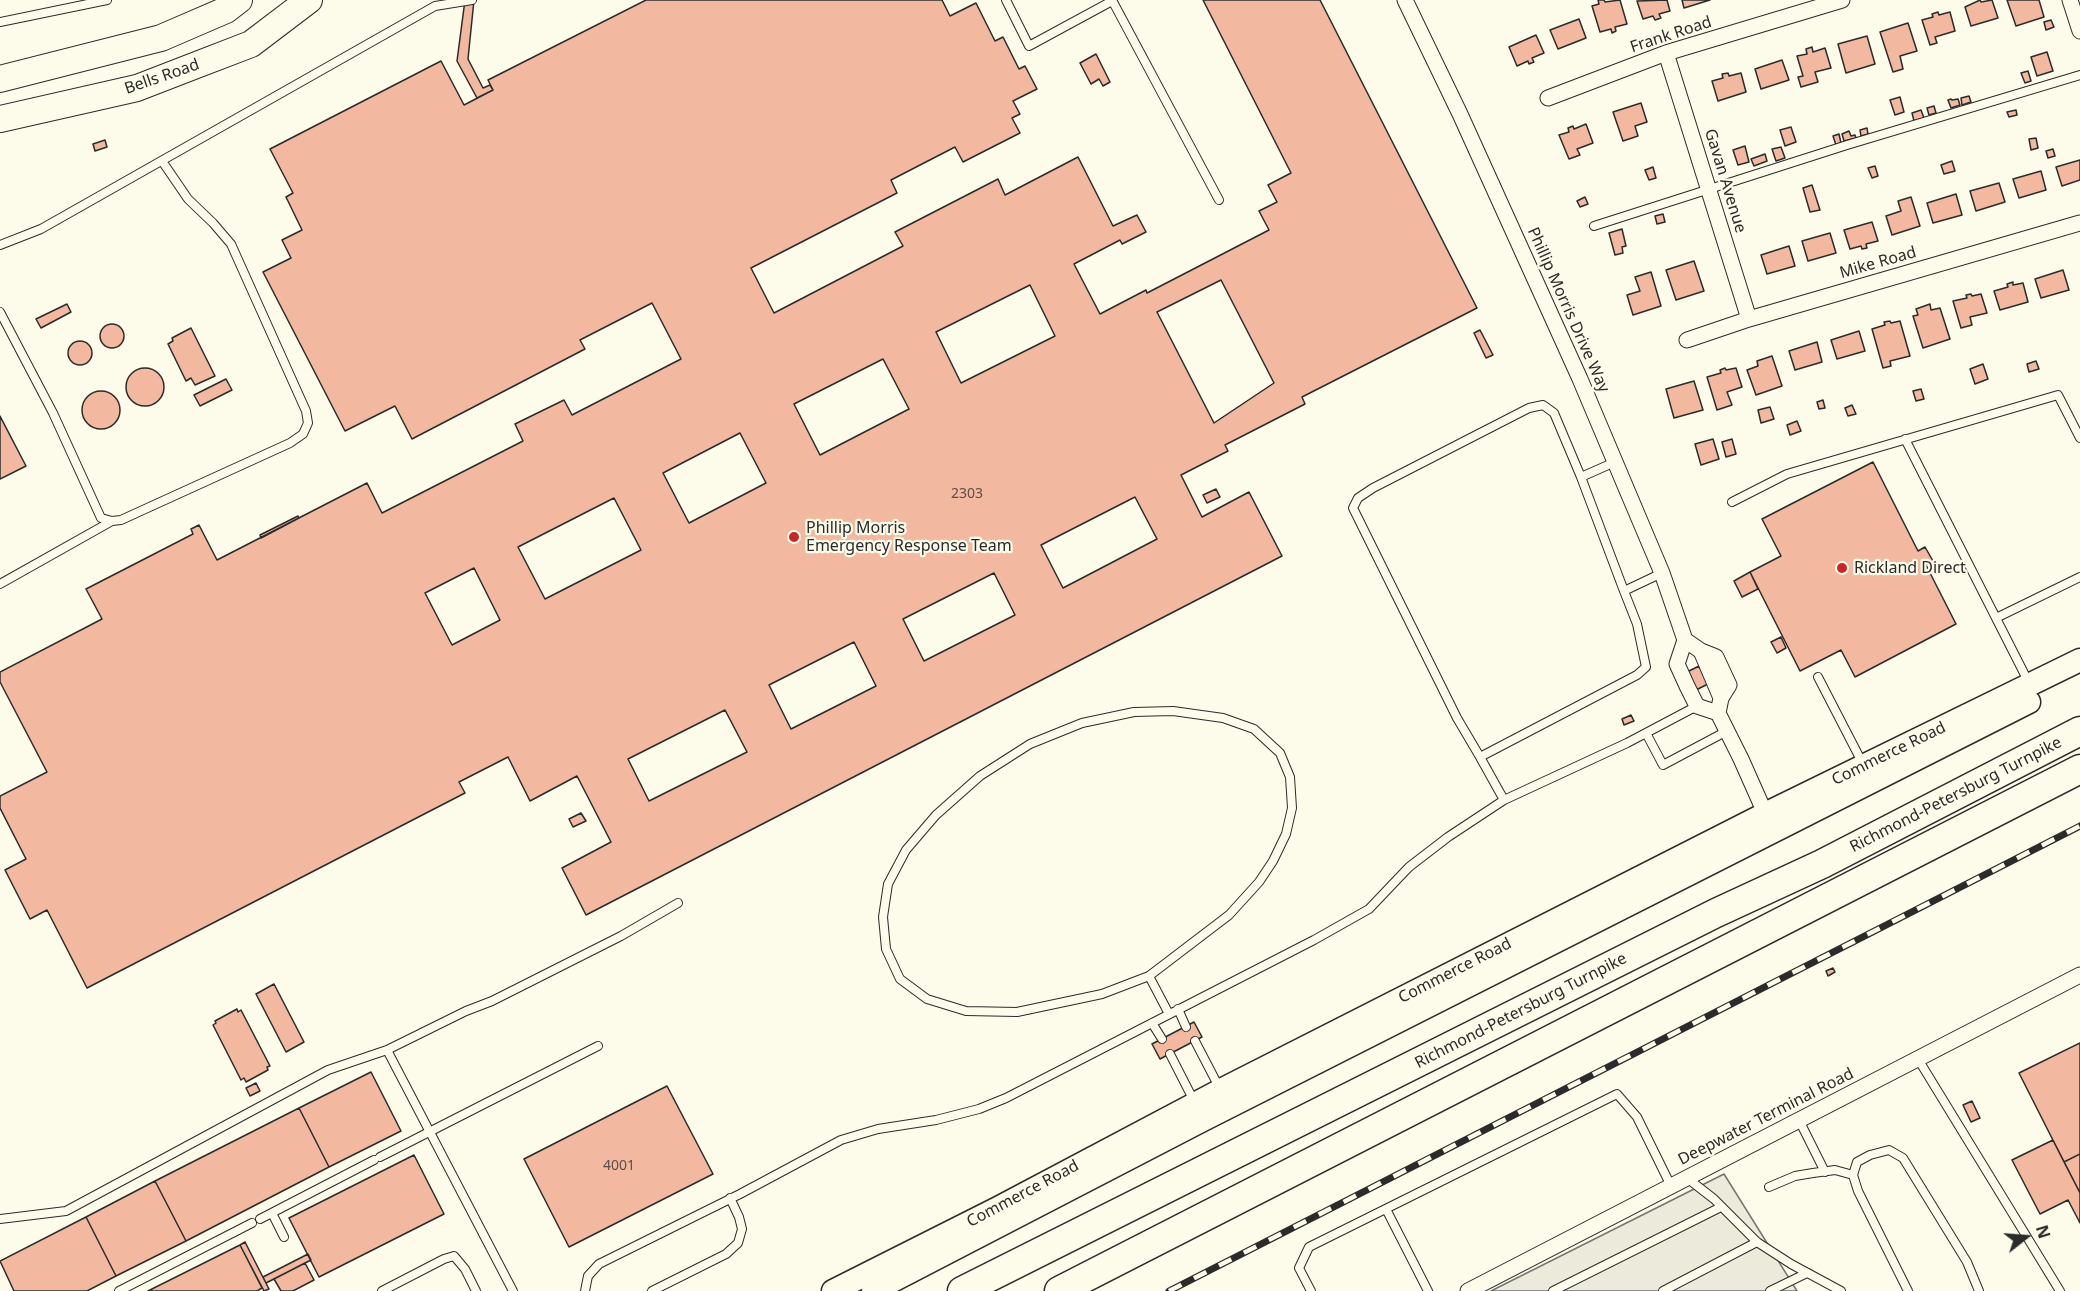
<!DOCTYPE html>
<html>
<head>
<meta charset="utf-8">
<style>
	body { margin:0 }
	#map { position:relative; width:2080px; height:1291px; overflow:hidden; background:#fdfbea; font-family:"Noto Sans",sans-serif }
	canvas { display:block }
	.north { position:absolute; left:1996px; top:1207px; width:60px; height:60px; -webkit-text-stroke:4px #fdfbea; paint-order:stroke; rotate:73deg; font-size:16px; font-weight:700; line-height:24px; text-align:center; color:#2b2b2b }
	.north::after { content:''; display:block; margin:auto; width:21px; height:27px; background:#2b2b2b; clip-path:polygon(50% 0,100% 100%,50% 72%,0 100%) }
</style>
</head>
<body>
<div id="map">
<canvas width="2080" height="1291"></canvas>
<div class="north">N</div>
</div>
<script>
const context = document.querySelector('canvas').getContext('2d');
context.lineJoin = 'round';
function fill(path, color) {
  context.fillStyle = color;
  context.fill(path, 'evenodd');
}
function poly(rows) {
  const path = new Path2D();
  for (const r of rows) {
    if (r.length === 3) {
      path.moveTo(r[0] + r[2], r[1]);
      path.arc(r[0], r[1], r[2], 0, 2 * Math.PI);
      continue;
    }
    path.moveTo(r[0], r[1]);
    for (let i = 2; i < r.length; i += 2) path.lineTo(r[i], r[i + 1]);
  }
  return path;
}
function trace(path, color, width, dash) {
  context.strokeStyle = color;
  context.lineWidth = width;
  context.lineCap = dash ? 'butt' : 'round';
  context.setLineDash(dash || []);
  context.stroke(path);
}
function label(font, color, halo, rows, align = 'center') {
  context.font = font + ' "Noto Sans",sans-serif';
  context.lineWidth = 4.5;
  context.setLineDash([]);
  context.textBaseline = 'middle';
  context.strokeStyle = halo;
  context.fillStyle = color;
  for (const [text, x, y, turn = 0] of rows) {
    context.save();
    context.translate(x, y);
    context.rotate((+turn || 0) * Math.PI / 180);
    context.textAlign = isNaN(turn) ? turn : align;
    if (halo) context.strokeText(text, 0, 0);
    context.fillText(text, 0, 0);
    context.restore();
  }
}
const parking = poly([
	[1724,1174,1797,1291,1491,1291,1724,1174]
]);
fill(parking, '#eceadb');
trace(parking, '#74746e', 1.5);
const building = poly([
	[465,0,474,0,468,59,483,88,490,85,493,90,477,98,457,61,465,0],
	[646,0,942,0,950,16,976,3,995,41,1003,37,1019,69,1025,66,1037,89,1013,101,1020,114,1012,118,1020,133,963,162,955,147,891,180,897,193,751,268,774,313,903,246,895,232,998,179,1005,195,1078,157,1113,226,1137,215,1146,232,1122,244,1120,240,1074,264,1100,314,1146,290,1147,293,1269,230,1259,211,1277,202,1268,185,1291,173,1203,0,1320,0,1477,308,1302,397,1305,404,1225,445,1228,451,1181,475,1202,517,1249,492,1282,556,586,915,562,868,611,842,577,776,530,801,508,757,459,782,465,793,87,988,47,910,30,919,5,870,26,859,0,808,0,796,47,772,0,682,0,672,102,619,86,589,193,534,191,529,199,525,217,560,367,483,382,513,523,441,515,424,564,400,572,415,681,359,652,303,580,340,585,349,412,439,395,406,345,431,263,272,291,258,282,240,302,230,286,197,293,193,270,149,441,61,464,105,493,90,488,80,646,0],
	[1221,280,1274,383,1214,423,1157,312,1221,280],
	[1030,285,1055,336,961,383,936,332,1030,285],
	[883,359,909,409,820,455,794,404,883,359],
	[740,433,766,483,689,523,663,473,740,433],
	[1135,497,1157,539,1063,588,1041,545,1135,497],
	[614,498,641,550,545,599,518,547,614,498],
	[474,568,500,620,452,645,425,593,474,568],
	[994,573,1015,615,924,661,903,619,994,573],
	[854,642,876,686,791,729,769,685,854,642],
	[725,710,747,752,649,801,628,759,725,710],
	[1598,0,1604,0,1605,2,1620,0,1627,24,1615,27,1616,31,1612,33,1611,29,1600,32,1592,6,1599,4,1598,0],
	[1667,0,1670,11,1659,14,1661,18,1655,20,1653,16,1643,19,1637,1,1667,0],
	[1682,0,1710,0,1684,8,1682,0],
	[1980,0,1981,2,1992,0,1998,18,1971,26,1965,7,1980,0],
	[2007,0,2039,0,2044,17,2016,26,2007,0],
	[1938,12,1939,15,1950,12,1955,31,1935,37,1937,43,1930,45,1922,20,1933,17,1932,14,1938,12],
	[1579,19,1586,38,1558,49,1550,30,1579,19],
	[2051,20,2054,27,2046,30,2044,22,2051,20],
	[1908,23,1917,51,1900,56,1903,69,1893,72,1880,32,1908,23],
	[1536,35,1544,53,1532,58,1534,62,1529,64,1528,61,1517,66,1509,47,1536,35],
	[1867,36,1875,64,1846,73,1838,44,1867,36],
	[1812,47,1813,52,1825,48,1831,68,1815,72,1818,82,1801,87,1798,77,1803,76,1797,56,1807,54,1806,49,1812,47],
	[2047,52,2053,71,2037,76,2031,57,2047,52],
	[1096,54,1110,82,1103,86,1099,79,1091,84,1080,63,1096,54],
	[1782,60,1789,80,1761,89,1755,69,1782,60],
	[2028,71,2031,81,2025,83,2021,73,2028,71],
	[1728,73,1729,76,1741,73,1746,92,1718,101,1712,81,1723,78,1722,74,1728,73],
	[1969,96,1971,102,1962,105,1961,98,1969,96],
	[1900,97,1904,112,1895,115,1890,100,1900,97],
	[1951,99,1952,100,1958,99,1960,105,1951,108,1948,100,1951,99],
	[1641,103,1647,122,1635,126,1638,136,1623,141,1613,112,1641,103],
	[1934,106,1936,113,1929,115,1927,108,1934,106],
	[1921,110,1924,118,1914,121,1912,113,1921,110],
	[2016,110,2017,115,2009,117,2007,112,2016,110],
	[1586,124,1593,143,1577,149,1580,155,1569,159,1559,135,1569,132,1568,128,1573,126,1574,129,1586,124],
	[1791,127,1796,142,1785,146,1780,130,1791,127],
	[1867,128,1868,134,1861,136,1860,130,1867,128],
	[1849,131,1851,136,1855,135,1856,138,1844,141,1842,134,1849,131],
	[1839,134,1841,143,1836,145,1833,136,1839,134],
	[2036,138,2038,148,2031,150,2029,139,2036,138],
	[105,140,107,147,95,151,93,144,105,140],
	[1745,146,1749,162,1738,165,1733,150,1745,146],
	[1781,147,1785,158,1776,161,1772,149,1781,147],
	[2053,149,2055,156,2048,158,2046,151,2053,149],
	[1765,154,1767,161,1754,166,1751,159,1765,154],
	[2080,160,2080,180,2062,186,2056,167,2080,160],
	[1952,161,1955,171,1944,174,1941,165,1952,161],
	[1875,166,1878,176,1872,178,1868,168,1875,166],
	[1653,167,1656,178,1649,180,1645,170,1653,167],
	[2041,171,2046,190,2019,198,2013,179,2041,171],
	[1999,183,2005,202,1976,211,1970,191,1999,183],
	[1812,185,1820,210,1810,212,1803,188,1812,185],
	[1956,194,1962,215,1933,223,1927,203,1956,194],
	[1585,197,1588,204,1580,207,1577,201,1585,197],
	[1911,197,1920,226,1892,235,1886,216,1901,211,1898,201,1911,197],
	[1663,214,1665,222,1657,224,1655,216,1663,214],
	[1872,222,1878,241,1866,244,1867,248,1862,249,1861,246,1850,249,1844,230,1872,222],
	[1622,229,1626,246,1622,247,1623,253,1615,255,1609,233,1622,229],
	[1830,233,1836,253,1808,261,1802,241,1830,233],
	[1789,246,1795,266,1767,274,1761,255,1789,246],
	[1694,261,1704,291,1676,300,1666,270,1694,261],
	[2063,270,2069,290,2041,298,2035,279,2063,270],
	[1651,272,1661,306,1633,315,1627,295,1640,291,1635,277,1651,272],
	[2013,282,2013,285,2023,283,2028,302,2000,310,1994,291,2008,287,2007,284,2013,282],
	[1971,294,1972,296,1981,294,1987,313,1970,317,1972,325,1961,328,1953,301,1967,298,1966,295,1971,294],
	[67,304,71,312,41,328,36,319,67,304],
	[1930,304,1931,310,1940,308,1950,339,1923,348,1913,316,1918,315,1916,309,1930,304],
	[1890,321,1891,323,1900,321,1910,356,1890,361,1891,366,1883,368,1872,329,1885,325,1884,322,1890,321],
	[112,336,12],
	[191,328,215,376,195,385,191,378,186,381,168,344,173,341,172,338,191,328],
	[1480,330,1493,355,1486,358,1474,333,1480,330],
	[1859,331,1865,351,1837,359,1831,340,1859,331],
	[80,353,12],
	[1817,342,1822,362,1795,370,1789,351,1817,342],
	[1772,356,1782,386,1756,395,1747,370,1758,366,1757,361,1772,356],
	[2036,361,2039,369,2029,372,2027,364,2036,361],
	[1983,364,1988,379,1975,384,1970,369,1983,364],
	[1725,368,1726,370,1736,368,1742,387,1727,392,1732,405,1717,410,1707,377,1721,373,1720,370,1725,368],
	[145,387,19],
	[226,379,232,390,200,406,194,395,226,379],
	[1694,381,1703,410,1674,418,1666,389,1694,381],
	[1921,389,1924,399,1916,401,1913,391,1921,389],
	[101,410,19],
	[1823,400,1825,408,1819,409,1817,402,1823,400],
	[1852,405,1856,414,1848,416,1845,408,1852,405],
	[1770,407,1774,419,1761,423,1758,410,1770,407],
	[0,416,26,466,0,479,0,416],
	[1797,421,1801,431,1790,435,1787,425,1797,421],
	[1713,439,1719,459,1701,465,1695,444,1713,439],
	[1732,439,1736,454,1726,457,1722,442,1732,439],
	[1873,462,1918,551,1925,547,1933,561,1926,565,1956,624,1855,677,1841,650,1800,671,1750,572,1781,556,1762,519,1873,462],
	[1216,489,1220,497,1207,503,1203,495,1216,489],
	[298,516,299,518,261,538,260,535,298,516],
	[1750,572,1758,589,1742,597,1734,581,1750,572],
	[1781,637,1786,648,1777,653,1771,642,1781,637],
	[1699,666,1708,684,1694,691,1685,673,1699,666],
	[1631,715,1634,721,1624,725,1622,719,1631,715],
	[581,813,586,821,573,827,569,819,581,813],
	[1833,968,1835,972,1828,976,1826,971,1833,968],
	[274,984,304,1042,286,1052,256,994,274,984],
	[237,1009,238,1012,241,1010,270,1066,267,1067,268,1070,246,1082,244,1078,241,1080,213,1025,216,1023,215,1021,237,1009],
	[1194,1022,1202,1037,1160,1059,1152,1044,1194,1022],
	[2080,1043,2080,1154,2064,1162,2019,1073,2080,1043],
	[371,1072,401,1131,329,1167,299,1108,371,1072],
	[256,1083,260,1091,250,1096,246,1088,256,1083],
	[667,1086,713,1174,569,1247,524,1159,667,1086],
	[1972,1101,1980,1118,1971,1122,1963,1105,1972,1101],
	[299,1108,329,1167,186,1241,155,1181,299,1108],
	[2053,1140,2080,1193,2080,1223,2068,1200,2040,1214,2012,1160,2053,1140],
	[2080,1154,2080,1193,2064,1162,2080,1154],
	[414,1155,444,1214,319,1277,289,1218,414,1155],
	[155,1181,186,1241,116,1276,86,1217,155,1181],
	[86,1217,116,1276,87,1291,14,1291,0,1261,86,1217],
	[245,1242,269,1289,264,1291,240,1245,245,1242],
	[240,1245,262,1288,257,1291,148,1291,240,1245],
	[308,1254,311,1260,266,1283,263,1277,308,1254],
	[305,1263,314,1280,293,1291,281,1291,274,1279,305,1263]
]);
fill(building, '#f2b8a0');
trace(building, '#2b2b2b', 1.5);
const service = poly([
	[1006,0,1029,46,1112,1],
	[1112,0,1219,200],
	[0,22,107,0],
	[1594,226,1847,145,2080,75],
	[0,245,41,229,435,6,472,0],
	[0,312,53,413,101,518,112,521,121,520,290,443,303,434,308,423,306,411,231,244,213,223,188,199,162,161],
	[1905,439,2029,683],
	[1615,462,1581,477,1554,413,1543,405,1529,408,1373,488,1358,498,1353,508,1457,718,1480,757,1637,675,1646,667,1637,624,1624,591,1662,573],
	[1581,477,1624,591],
	[1732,502,1787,474,2058,395,2080,438],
	[0,584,112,521],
	[1996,618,2080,577],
	[1818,677,1863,764],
	[1646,733,1663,765,1727,731],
	[1480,757,1504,800,1627,743,1697,706],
	[1149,976,1102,994,1017,1012,966,1011,927,999,900,979,886,949,883,917,888,884,906,850,936,815,980,776,1030,744,1082,723,1134,712,1173,711,1223,718,1254,729,1280,753,1290,777,1292,808,1286,834,1273,861,1259,882,1229,915,1149,976,1169,1014],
	[1178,1009,1186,1027],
	[1152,1023,1162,1039],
	[1195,1041,1220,1089],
	[387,1050,513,1291],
	[1170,1054,1194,1101],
	[1918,1059,2060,1291],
	[1799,1120,1825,1172],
	[380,1157,598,1046],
	[1687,1178,1714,1199,1757,1242,1791,1264,1841,1291],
	[1769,1187,1795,1176,1813,1173,1835,1170,1853,1175],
	[1386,1209,1428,1291],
	[272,1213,284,1237],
	[0,1219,66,1211,328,1070,387,1050,466,1011,492,1001,621,936,678,903],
	[260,1219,374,1160],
	[119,1291,252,1223],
	[382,1291,444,1259,454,1256,465,1269,476,1291],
	[585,1291,588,1276,599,1264,740,1194,841,1140,878,1129,936,1120,979,1109,1006,1098,1314,940,1369,909,1409,867,1448,837,1504,800],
	[652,1291,726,1254,738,1243,742,1229,739,1217,730,1198],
	[1311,1291,1299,1268,1309,1247,1617,1094,1637,1117,1671,1186],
	[1553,1291,1721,1207],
	[1663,1291,1757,1242],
	[1770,1291,1807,1273],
	[1908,1291,1858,1191,1853,1175,1857,1162,1870,1155,1889,1150,1903,1158,1967,1262,1979,1291]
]);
const minor = poly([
	[1405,0,1460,114,1580,379,1662,573,1685,640,1701,651,1716,657,1729,685,1721,698],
	[2070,0,2080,31],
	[1666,53,1749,319],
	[1548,98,1666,53,1842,0],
	[1687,340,1749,319,2080,223],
	[1685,640,1677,664,1687,686,1697,706,1718,713],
	[1701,651,1721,698,1718,713,1741,759,1769,822],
	[1468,1291,2080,975]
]);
const secondary = poly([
	[833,1291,998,1208,1221,1090,1765,814,2080,660],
	[873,1291,1203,1120,2029,702]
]);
const primary = poly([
	[0,79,161,38,226,10,239,0],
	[0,119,137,88,199,64,251,44,309,0]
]);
const motorway = poly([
	[962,1291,1716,913,1822,864,2080,731],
	[1059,1291,2080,769]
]);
trace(service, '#2b2b2b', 10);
trace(minor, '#2b2b2b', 17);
trace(secondary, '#2b2b2b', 25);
trace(primary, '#2b2b2b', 28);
trace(motorway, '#2b2b2b', 31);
trace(service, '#fdfbea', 8);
trace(minor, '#fdfbea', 15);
trace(secondary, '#fdfbea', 22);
trace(primary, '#fdfbea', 26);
trace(motorway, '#fdfbea', 28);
const rail = poly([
	[1169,1291,2080,826]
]);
trace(rail, '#2b2b2b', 7);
trace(rail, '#fdfbea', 4.5, [14]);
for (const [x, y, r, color] of [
	[794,537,6,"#c62828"],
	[1842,568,6,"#c62828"]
]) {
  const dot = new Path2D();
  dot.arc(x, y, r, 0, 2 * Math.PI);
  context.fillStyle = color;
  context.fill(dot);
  trace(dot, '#fdfbea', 2);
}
label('14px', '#5d4e48', null, [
	["2303",967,494],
	["4001",619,1166]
]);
label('16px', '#2b2b2b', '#fdfbea', [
	["Frank Road",1671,35,-18],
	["Bells Road",162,77,-19],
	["Gavan Avenue",1725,181,73],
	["Mike Road",1878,263,-16],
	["Phillip Morris Drive Way",1568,310,66],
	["Commerce Road",1889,754,-26],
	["Richmond-Petersburg Turnpike",1956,795,-27],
	["Commerce Road",1455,971,-27],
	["Richmond-Petersburg Turnpike",1521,1011,-27],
	["Deepwater Terminal Road",1766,1117,-27],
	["Commerce Road",1023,1194,-28]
]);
label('16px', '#2b2b2b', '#fdfbea', [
	["Phillip Morris",806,528],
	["Emergency Response Team",806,546],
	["Rickland Direct",1854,568]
], 'left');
</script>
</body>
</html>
